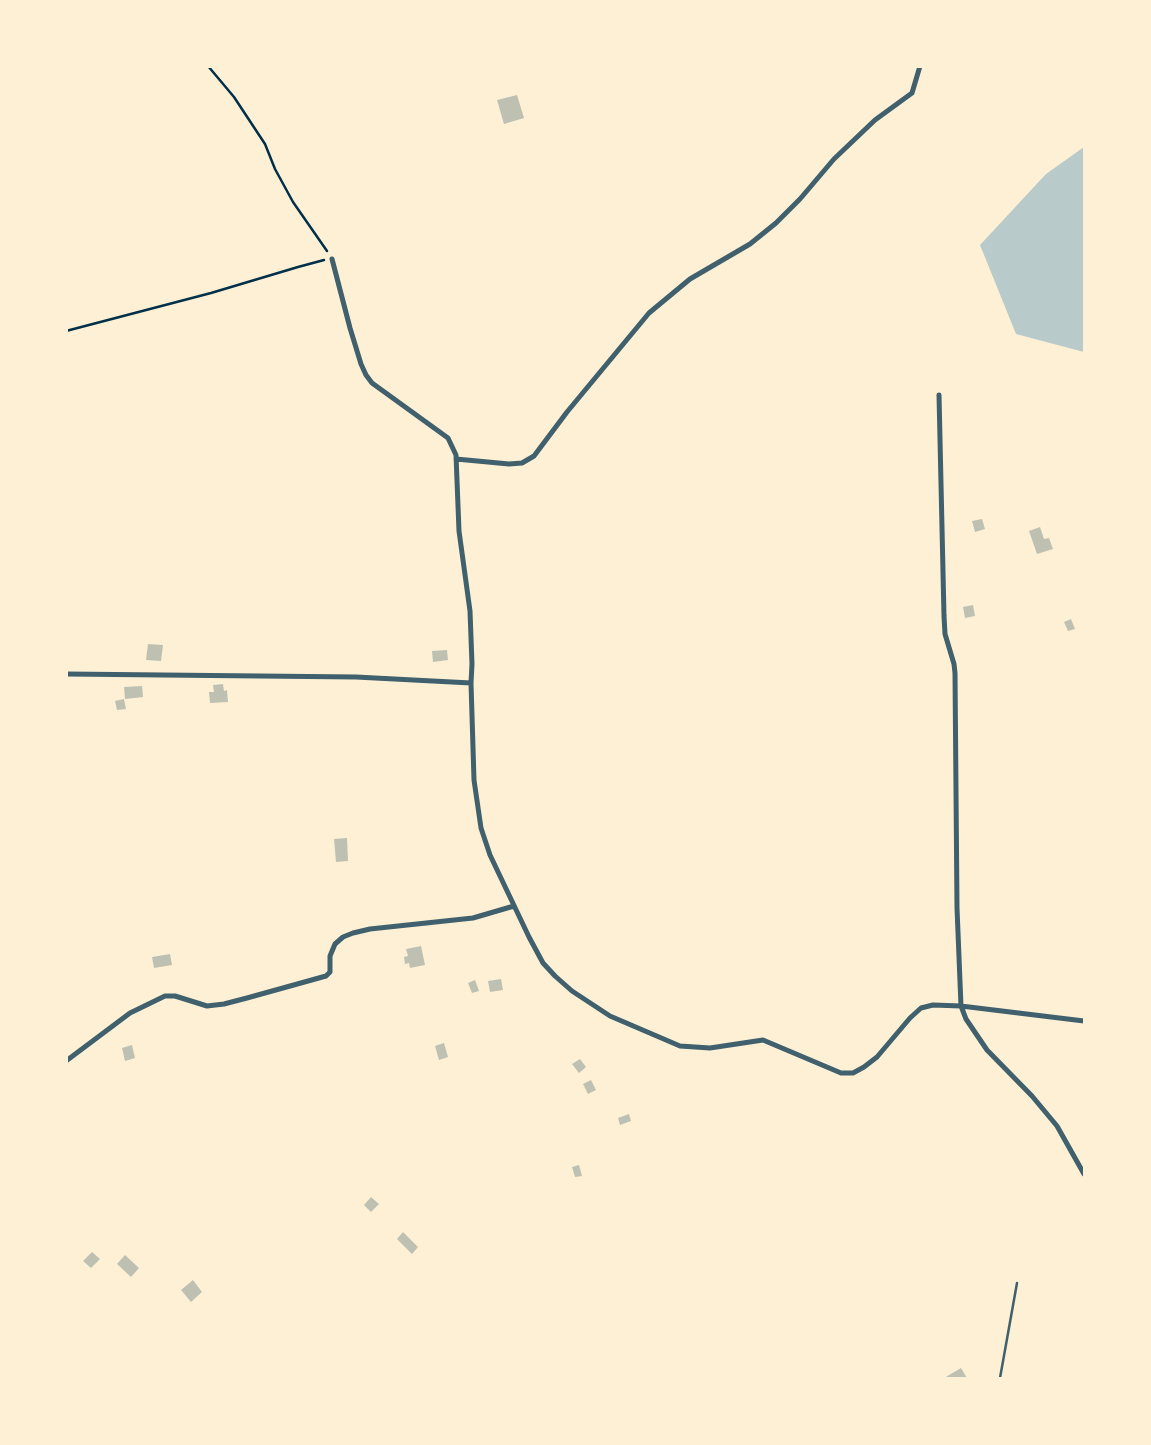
<!DOCTYPE html>
<html>
<head>
<meta charset="utf-8">
<style>
	body { margin:0 }
	#map { position:relative; width:1151px; height:1445px; overflow:hidden; background:#fdf0d5; font-family:"Golos Text",sans-serif }
	canvas { display:block }
	.frame { position:absolute; inset:0; border:68px solid #fdf0d5; pointer-events:none }
</style>
</head>
<body>
<div id="map">
<canvas width="1151" height="1445"></canvas>
<div class="frame"></div>
</div>
<script>
const context = document.querySelector('canvas').getContext('2d');
context.lineJoin = 'round';
function fill(path, color) {
  context.fillStyle = color;
  context.fill(path, 'evenodd');
}
function poly(rows) {
  const path = new Path2D();
  for (const r of rows) {
    path.moveTo(r[0], r[1]);
    for (let i = 2; i < r.length; i += 2) path.lineTo(r[i], r[i + 1]);
  }
  return path;
}
function trace(path, color, width, dash) {
  context.strokeStyle = color;
  context.lineWidth = width;
  context.lineCap = dash ? 'butt' : 'round';
  context.setLineDash(dash || []);
  context.stroke(path);
}
fill(poly([
	[1084,147,1084,352,1016,334,980,245,1046,174]
]), '#b9caca');
fill(poly([
	[517,95,524,118,504,124,497,100],
	[982,519,985,529,975,532,972,521],
	[1040,527,1044,539,1049,538,1053,549,1037,554,1029,531],
	[973,605,975,616,965,618,963,607],
	[1071,619,1075,629,1068,631,1064,622],
	[148,644,163,645,161,661,146,660],
	[447,650,448,660,433,662,432,651],
	[223,684,224,691,227,690,228,702,210,703,209,692,214,692,213,685],
	[142,686,143,697,125,699,124,687],
	[124,699,126,709,117,710,115,701],
	[347,838,348,861,336,862,334,839],
	[421,946,425,965,410,968,409,963,405,964,404,957,408,956,406,949],
	[170,954,172,965,154,968,152,957],
	[501,979,503,990,490,992,488,981],
	[475,980,479,991,472,993,468,983],
	[444,1043,448,1057,439,1060,435,1046],
	[132,1045,135,1058,125,1061,122,1048],
	[580,1059,586,1067,579,1073,572,1064],
	[591,1080,596,1090,588,1094,583,1084],
	[629,1114,631,1121,620,1125,618,1118],
	[579,1165,582,1176,575,1177,572,1167],
	[371,1197,379,1204,371,1212,364,1205],
	[403,1232,418,1247,412,1254,397,1239],
	[92,1252,100,1259,91,1268,83,1261],
	[125,1255,139,1268,131,1277,117,1264],
	[193,1280,202,1292,191,1302,181,1290],
	[961,1368,967,1378,944,1378]
]), '#bec0b2');
trace(poly([
	[208,66,234,97,265,144,275,169,293,202,327,251],
	[66,331,211,293,298,267,324,260]
]), '#003049', 2.5);
trace(poly([
	[1000,1378,1017,1283]
]), '#3f606c', 2.5);
trace(poly([
	[939,395,944,616,945,634,954,664,955,673,957,908,961,1006,966,1019,987,1050,1032,1096,1057,1126,1084,1174],
	[456,459,509,464,522,463,534,456,567,412,649,313,690,279,750,244,776,223,800,199,834,159,875,120,912,93,920,66],
	[66,674,356,677,471,683,472,664,470,611,459,531,456,455,448,438,372,383,366,375,361,364,350,328,332,259],
	[471,683,474,780,481,828,490,855,529,937,543,963,555,976,572,991,610,1016,680,1046,710,1048,763,1040,841,1073,853,1073,864,1067,877,1057,910,1018,921,1008,933,1005,961,1006,1084,1021],
	[66,1061,130,1013,165,996,175,996,207,1006,224,1004,247,998,326,976,330,972,330,956,335,944,343,937,353,933,370,929,473,918,514,906]
]), '#3f606c', 5);
</script>
</body>
</html>
